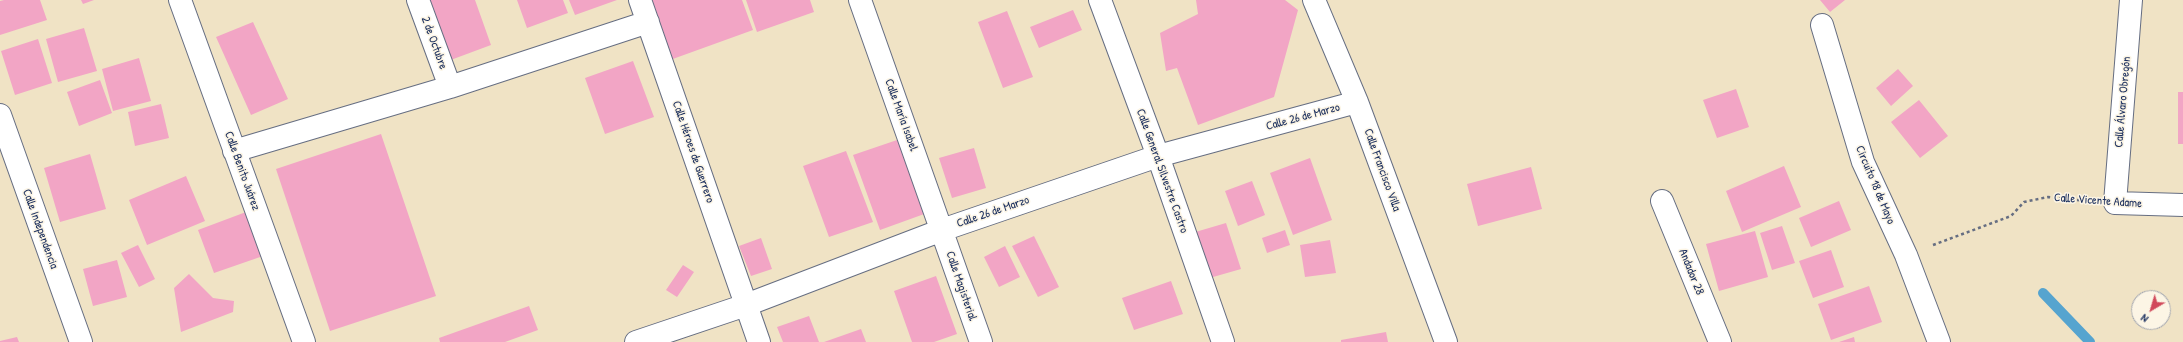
<!DOCTYPE html>
<html>
<head>
<meta charset="utf-8">
<style>
	body { margin:0 }
	#map { position:relative; width:2183px; height:342px; overflow:hidden; background:#f0e3c5; font-family:"Patrick Hand",sans-serif }
	canvas { display:block }
	.north { position:absolute; left:2131px; top:290px; width:40px; height:40px; box-sizing:border-box; background:#fcf5e5; border:1px solid #a2a6af; border-radius:50%; rotate:218deg; font-size:11px; font-weight:700; line-height:16px; text-align:center; color:#1b2f5e }
	.north::after { content:''; display:block; margin:auto; width:14px; height:18px; background:#d1495b; clip-path:polygon(50% 0,100% 100%,50% 72%,0 100%) }
</style>
</head>
<body>
<div id="map">
<canvas width="2183" height="342"></canvas>
<div class="north">N</div>
</div>
<script>
const context = document.querySelector('canvas').getContext('2d');
context.lineJoin = 'round';
function poly(rows) {
  const path = new Path2D();
  for (const r of rows) {
    path.moveTo(r[0], r[1]);
    for (let i = 2; i < r.length; i += 2) path.lineTo(r[i], r[i + 1]);
  }
  return path;
}
function trace(path, color, width, dash) {
  context.strokeStyle = color;
  context.lineWidth = width;
  context.lineCap = dash ? 'butt' : 'round';
  context.setLineDash(dash || []);
  context.stroke(path);
}
function fill(path, color) {
  context.fillStyle = color;
  context.fill(path, 'evenodd');
}
function label(font, color, halo, rows, align = 'center') {
  context.font = font + ' "Patrick Hand",sans-serif';
  context.lineWidth = 3;
  context.setLineDash([]);
  context.textBaseline = 'middle';
  context.strokeStyle = halo;
  context.fillStyle = color;
  for (const [text, x, y, turn = 0] of rows) {
    context.save();
    context.translate(x, y);
    context.rotate((+turn || 0) * Math.PI / 180);
    context.textAlign = isNaN(turn) ? turn : align;
    if (halo) context.strokeText(text, 0, 0);
    context.fillText(text, 0, 0);
    context.restore();
  }
}
trace(poly([
	[2043,293,2090,342]
]), '#56a4cf', 10);
fill(poly([
	[4,0,40,0,47,20,0,35,0,1],
	[81,0,94,0,83,4],
	[426,0,475,0,491,45,448,61],
	[517,0,563,0,568,13,527,28],
	[569,0,617,0,575,15],
	[648,0,742,0,753,30,670,60],
	[746,0,810,0,814,12,757,32],
	[1196,0,1285,0,1298,10,1274,97,1198,125,1177,68,1166,71,1160,33,1198,14],
	[1820,0,1845,0,1830,12],
	[1073,10,1082,30,1039,48,1030,27],
	[1007,11,1033,77,1003,88,978,22],
	[253,22,288,99,251,115,216,37],
	[84,28,97,71,58,82,46,39],
	[38,39,52,83,15,95,1,51],
	[139,58,151,101,113,111,102,69],
	[633,61,654,117,605,134,585,78],
	[1898,69,1913,86,1891,106,1876,88],
	[100,80,112,113,79,126,67,92],
	[1736,89,1749,127,1717,138,1703,100],
	[2178,92,2183,92,2183,144,2178,144],
	[1919,100,1948,136,1920,158,1891,122],
	[161,104,169,138,135,146,128,112],
	[381,134,436,296,330,331,276,169],
	[900,139,927,213,880,230,853,155],
	[974,148,986,188,952,198,939,158],
	[846,151,873,222,829,237,803,166],
	[90,154,106,209,60,222,44,168],
	[1310,158,1332,220,1293,235,1270,173],
	[1784,166,1801,207,1742,232,1726,191],
	[1531,167,1542,209,1478,226,1467,184],
	[186,176,205,221,147,245,129,200],
	[1252,181,1265,215,1238,226,1225,191],
	[1839,201,1851,230,1811,247,1799,218],
	[246,212,263,256,214,273,198,230],
	[1226,223,1241,269,1206,279,1192,233],
	[1782,226,1795,263,1772,270,1760,233],
	[1285,230,1290,245,1267,253,1262,238],
	[1755,231,1768,277,1719,291,1706,244],
	[1034,236,1059,287,1038,297,1012,246],
	[761,238,772,269,751,276,739,246],
	[1330,240,1336,273,1305,277,1300,245],
	[138,245,155,279,139,287,121,253],
	[1005,246,1020,277,999,287,984,257],
	[1831,250,1844,287,1813,298,1799,261],
	[117,260,127,297,93,306,83,269],
	[683,265,694,272,677,297,666,290],
	[189,274,213,298,234,301,233,312,181,332,174,288],
	[936,276,957,334,934,342,912,342,894,291],
	[1171,281,1183,314,1134,330,1122,298],
	[1869,286,1882,322,1831,340,1818,304],
	[529,306,538,330,505,342,440,342,439,338],
	[809,316,819,342,783,342,777,327],
	[861,329,866,342,824,342],
	[1386,332,1388,342,1341,342,1341,340],
	[17,337,19,342,0,342,0,341],
	[1854,337,1855,342,1839,342]
]), '#f2a5c5');
const minor = poly([
	[180,0,304,342],
	[418,0,450,87],
	[640,0,759,342],
	[860,0,981,342],
	[1100,0,1158,156,1223,342],
	[1314,0,1357,102,1446,342],
	[2131,0,2115,203,2183,205],
	[1822,25,1863,162,1906,255,1939,342],
	[0,115,81,342],
	[234,151,450,87,648,22],
	[1662,201,1720,342],
	[636,342,746,305,942,230,1158,156,1357,102]
]);
trace(minor, '#666e82', 24);
trace(poly([
	[1933,245,2011,216,2024,202,2048,197,2086,201]
]), '#666e82', 2.5, [3, 3]);
trace(minor, '#fff', 22);
label('12px', '#1b2f5e', '#fcf5e5', [
	["2 de Octubre",434,43,70],
	["Calle Álvaro Obregón",2123,102,-85],
	["Calle María Isabel",901,115,70],
	["Calle 26 de Marzo",1303,117,-15],
	["Calle Héroes de Guerrero",693,152,71],
	["Calle Francisco Villa",1382,170,70],
	["Calle Benito Juárez",242,171,70],
	["Calle General Silvestre Castro",1162,171,70],
	["Circuito 18 de Mayo",1875,185,67],
	["Calle Vicente Adame",2098,201,4],
	["Calle 26 de Marzo",993,212,-19],
	["Calle Independencia",40,229,70],
	["Andador 28",1691,272,68],
	["Calle Magisterial",961,286,71]
]);
</script>
</body>
</html>
